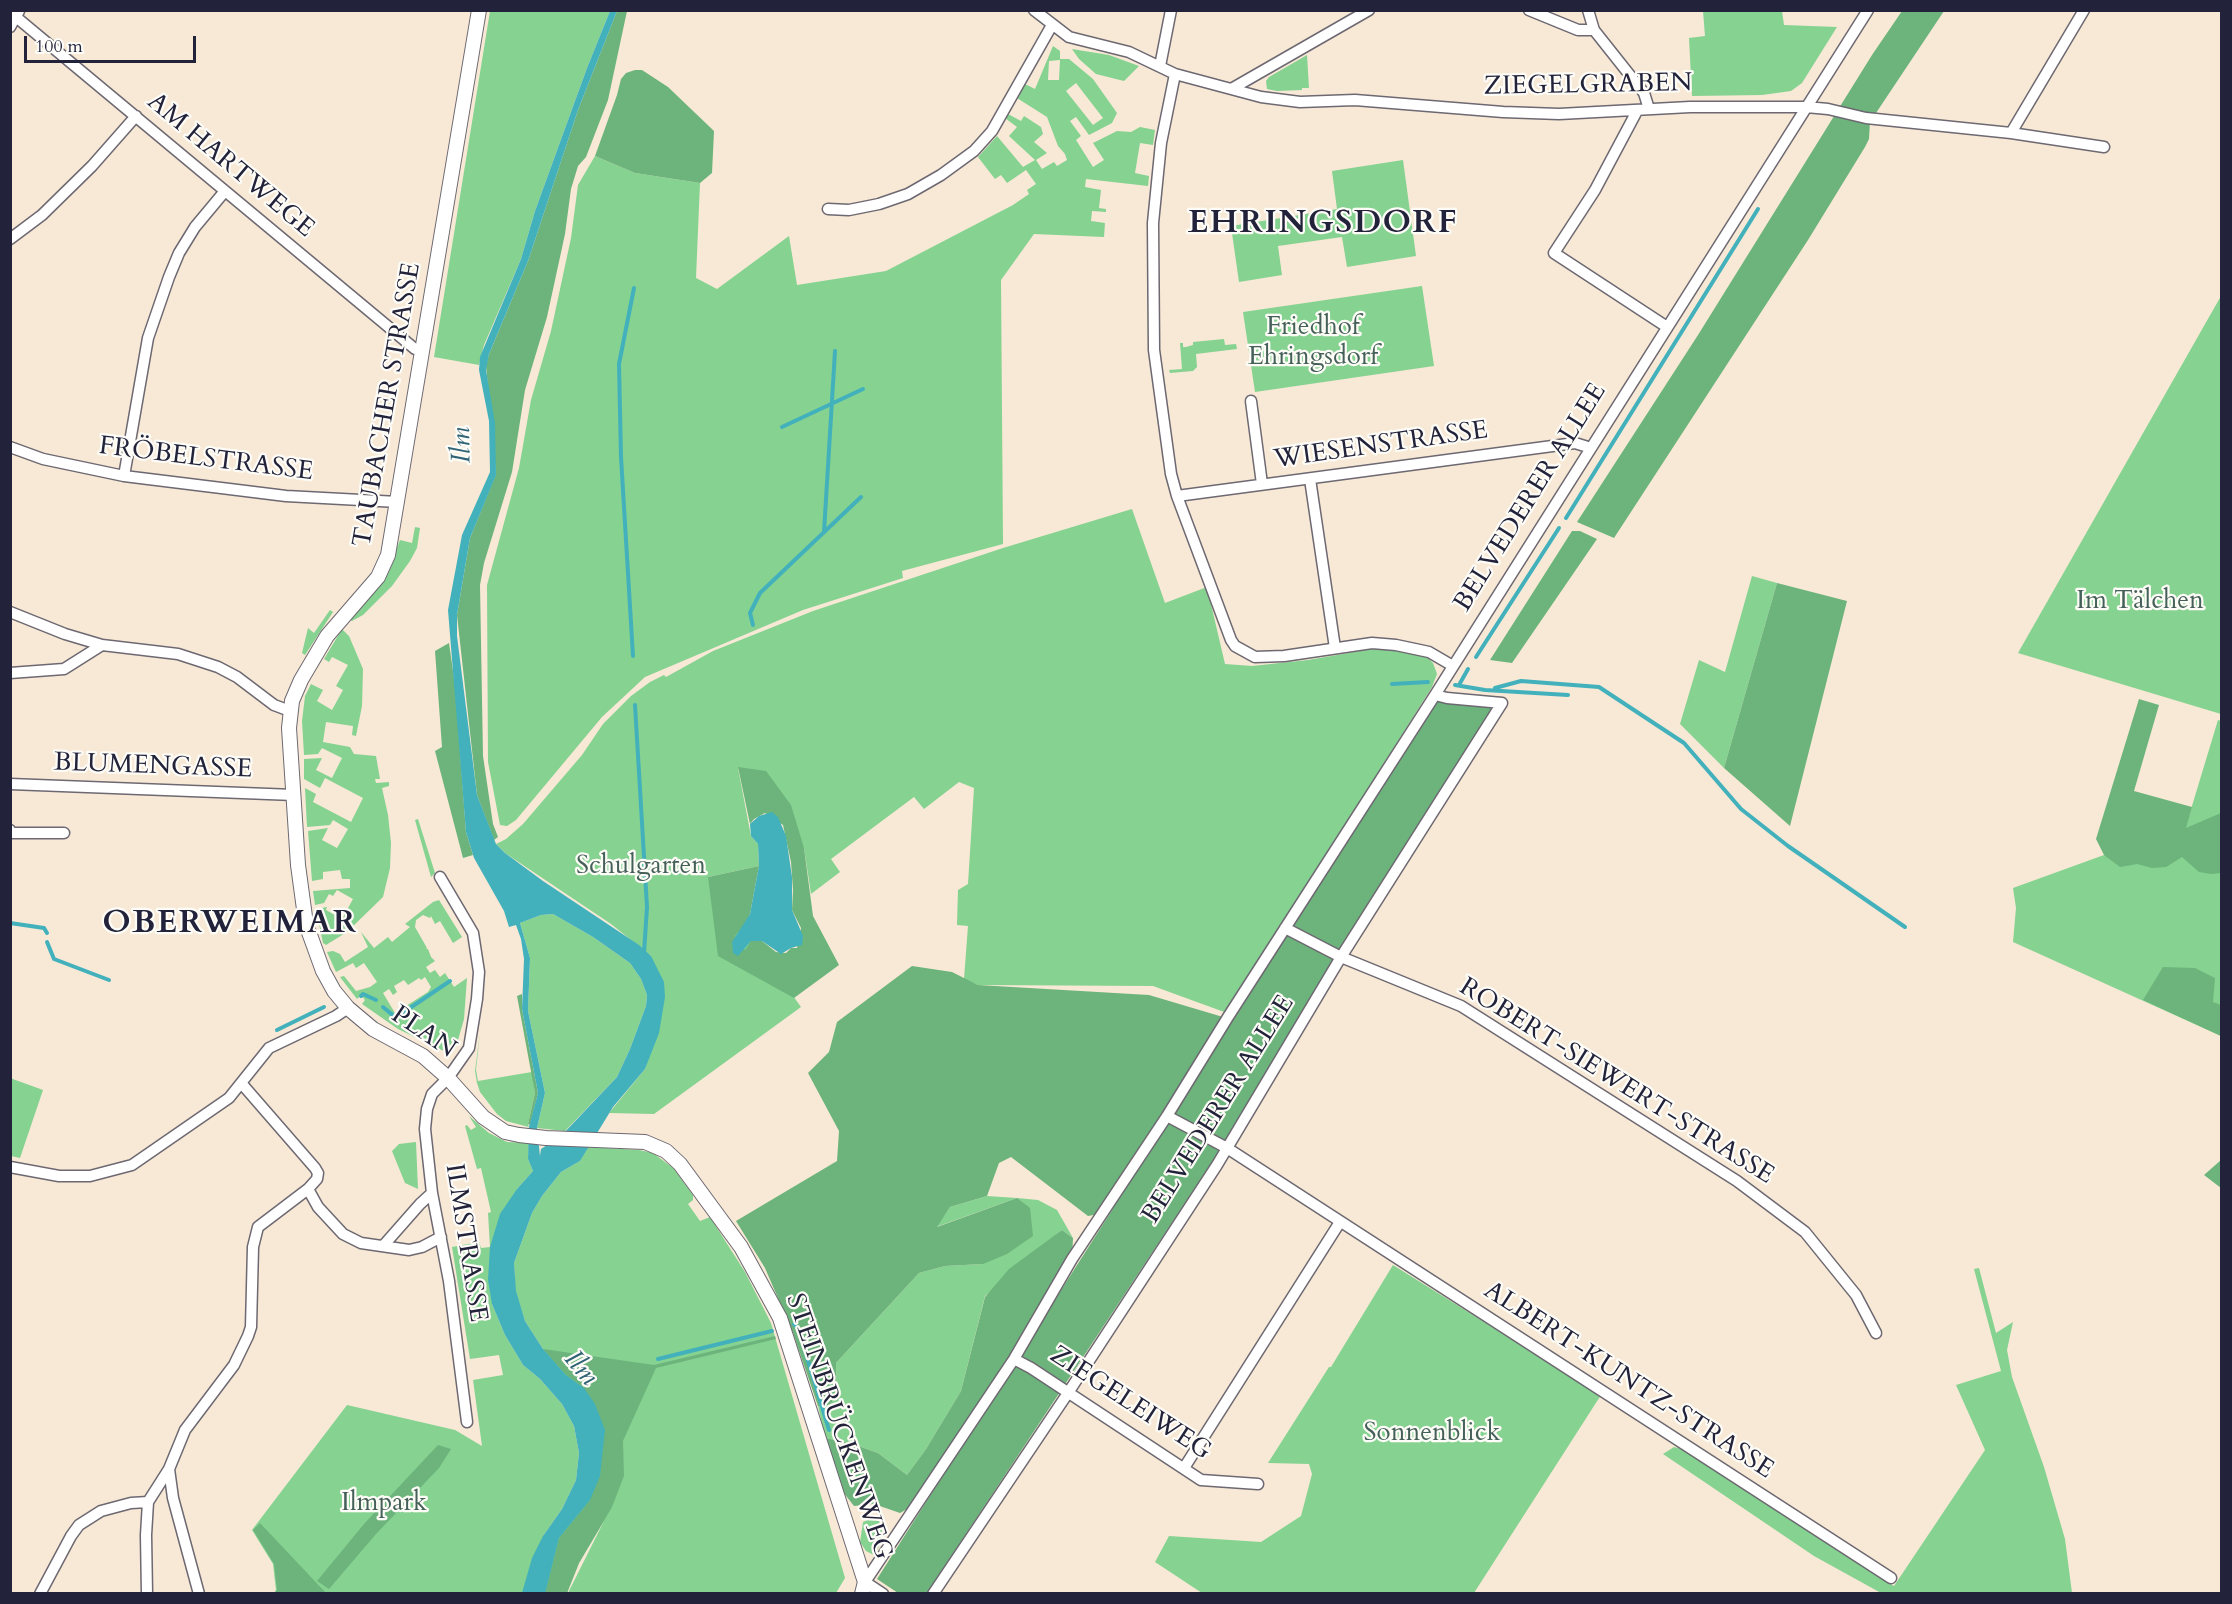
<!DOCTYPE html>
<html>
<head>
<meta charset="utf-8">
<style>
	body { margin:0 }
	#map { position:relative; width:2232px; height:1604px; overflow:hidden; background:#f7e9d6; font-family:Cardo,serif }
	canvas { display:block }
	.frame { position:absolute; inset:0; border:12px solid #22223b; pointer-events:none }
	.scale { position:absolute; left:24px; top:36px; width:172px; height:27px; box-sizing:border-box; border:3px solid #22223b; border-top:0; padding-left:8px; font-size:18px; line-height:21px; white-space:nowrap; color:#22223b; -webkit-text-stroke:4px #fdfcf7; paint-order:stroke }
</style>
</head>
<body>
<div id="map">
<canvas width="2232" height="1604"></canvas>
<div class="frame"></div>
<div class="scale">100 m</div>
</div>
<script>
const context = document.querySelector('canvas').getContext('2d');
context.lineJoin = 'round';
function fill(path, color) {
  context.fillStyle = color;
  context.fill(path, 'evenodd');
}
function poly(rows) {
  const path = new Path2D();
  for (const r of rows) {
    path.moveTo(r[0], r[1]);
    for (let i = 2; i < r.length; i += 2) path.lineTo(r[i], r[i + 1]);
  }
  return path;
}
function trace(path, color, width, dash) {
  context.strokeStyle = color;
  context.lineWidth = width;
  context.lineCap = dash ? 'butt' : 'round';
  context.setLineDash(dash || []);
  context.stroke(path);
}
function label(font, color, halo, rows, align = 'center') {
  context.font = font + ' Cardo,serif';
  context.lineWidth = 4.5;
  context.setLineDash([]);
  context.textBaseline = 'middle';
  context.strokeStyle = halo;
  context.fillStyle = color;
  for (const [text, x, y, turn = 0] of rows) {
    context.save();
    context.translate(x, y);
    context.rotate((+turn || 0) * Math.PI / 180);
    context.textAlign = isNaN(turn) ? turn : align;
    if (halo) context.strokeText(text, 0, 0);
    context.fillText(text, 0, 0);
    context.restore();
  }
}
fill(poly([
	[490,11,610,11,587,68,535,211,521,259,484,345,479,365,434,357],
	[1703,11,1782,11,1784,25,1837,27,1802,83,1791,91,1762,95,1692,96,1689,38,1705,36],
	[1053,46,1060,51,1060,59,1069,59,1093,79,1117,113,1112,123,1089,135,1076,117,1070,121,1081,136,1076,140,1093,167,1104,160,1093,143,1117,131,1131,132,1140,127,1155,130,1153,145,1140,143,1135,173,1149,176,1148,186,1086,179,1085,187,1101,190,1099,208,1106,209,1106,212,1092,211,1091,221,1105,223,1104,237,1034,234,1001,280,1003,544,902,571,903,578,803,610,645,677,602,717,516,820,507,826,500,825,488,762,487,585,519,468,531,400,551,331,571,238,578,185,595,156,635,173,700,183,696,278,717,289,789,236,797,285,886,271,1013,205,1029,194,1027,190,1036,184,1026,170,1007,183,1001,175,995,179,978,157,997,136,1023,167,1035,160,1009,136,1017,127,1005,118,1008,114,1021,121,1024,116,1041,127,1043,134,1034,142,1047,153,1036,160,1042,169,1054,162,1057,166,1067,160,1065,154,1058,146,1047,117,1017,98,1025,84,1035,89],
	[1060,60,1059,80,1048,80,1049,61],
	[1076,83,1103,118,1093,125,1066,91],
	[1072,49,1109,55,1139,66,1124,81,1096,74,1079,59],
	[1307,55,1309,88,1302,88,1302,90,1277,91,1267,89,1266,81,1269,77],
	[1403,160,1416,256,1347,267,1342,237,1278,246,1282,275,1239,282,1231,226,1337,209,1332,171],
	[1422,286,1434,366,1255,392,1243,312],
	[2221,296,2221,714,2018,653],
	[1224,339,1225,345,1236,344,1237,349,1196,354,1197,367,1193,371,1170,373,1169,370,1182,369,1180,343,1183,343,1183,347,1186,347,1193,345,1193,342],
	[1132,509,1165,603,1207,587,1225,664,1252,666,1308,660,1372,649,1409,652,1426,656,1433,663,1437,674,1432,687,1227,1013,1153,986,978,985,964,979,968,926,957,925,958,890,968,884,974,788,959,782,924,809,914,797,831,859,840,872,811,894,804,848,738,768,750,831,751,836,758,844,759,866,708,877,801,1007,654,1114,609,1113,645,1069,650,1052,651,956,611,924,505,853,496,844,506,839,523,824,582,755,603,724,631,696,650,682,664,675,666,677,713,651,813,611,1003,548],
	[415,527,420,528,417,548,410,561,392,586,363,615,352,621,348,619,393,558,400,540,412,543],
	[1752,576,1777,583,1724,768,1680,724,1699,660,1725,672],
	[330,610,333,612,305,655,302,653,308,628,314,633],
	[342,629,349,636,363,669,362,706,356,736,352,735,353,726,326,722,323,742,350,747,354,754,376,756,380,779,375,779,376,783,389,782,389,786,382,788,388,815,391,843,390,868,383,897,347,932,326,945,323,943,316,909,327,907,326,910,342,919,353,899,337,890,333,896,329,894,324,903,315,905,313,891,350,888,350,879,342,879,340,870,323,872,323,879,312,881,308,831,328,828,322,840,337,848,348,829,333,820,330,825,307,827,305,788,316,794,313,802,351,822,363,798,325,778,320,788,304,779,304,759,322,758,316,770,332,778,342,758,322,748,318,754,304,755,302,721,305,696,311,684,323,690,317,701,332,710,343,690,336,686,348,665,332,657,329,662,324,659],
	[2218,720,2221,721,2221,1036,2013,942,2016,908,2013,888,2104,855,2185,829],
	[418,819,435,873,431,877,415,820],
	[439,900,462,937,453,943,440,921,435,924,431,916,430,918,423,915,416,920,415,927,427,948,426,949,428,949,431,957,435,961,426,967,430,973,435,970,440,977,445,973,454,987,467,978,464,1019,456,1047,450,1054,398,1029,362,1004,365,1000,361,995,357,999,340,977,344,976,356,991,370,987,377,982,364,963,356,968,353,963,336,972,327,952,333,951,340,954,345,962,368,947,361,932,374,948,388,937,392,942,410,927,405,924,433,902],
	[425,977,431,987,428,992,395,1013,383,993,389,989,393,995,397,992,394,986,404,980,408,985,419,978,421,980],
	[553,914,593,937,630,963,641,979,647,995,646,1006,630,1049,617,1077,565,1131,537,1128,545,1093,528,1011,530,958,520,923,541,915],
	[480,1033,476,1070,478,1081,532,1072,535,1093,528,1124,529,1127,506,1121,497,1114,480,1092,477,1083,475,1071],
	[10,1078,43,1090,20,1158,11,1156],
	[469,1116,489,1133,507,1142,529,1143,528,1159,533,1171,517,1189,492,1304,505,1335,523,1365,540,1379,562,1404,574,1426,579,1453,576,1480,562,1509,543,1536,600,1476,543,1349,525,1321,515,1291,514,1263,532,1213,542,1196,561,1172,580,1161,588,1147,639,1150,653,1153,673,1168,693,1195,693,1200,688,1204,700,1221,710,1217,745,1272,771,1323,845,1578,836,1593,568,1593,604,1521,579,1563,567,1593,274,1593,276,1590,273,1564,252,1530,347,1405,455,1430,482,1446,473,1380,503,1375,499,1355,470,1359,452,1247,479,1242,481,1248,490,1247,488,1213,491,1212,481,1168,477,1169,465,1126,467,1125,471,1130,476,1127],
	[416,1142,418,1189,405,1183,392,1151,399,1144],
	[987,1196,1017,1198,1038,1200,1057,1210,1073,1238,1062,1230,985,1296,961,1391,926,1449,907,1475,878,1453,850,1443,825,1438,818,1406,828,1408,837,1394,836,1363,919,1273,945,1266,983,1264,1017,1198,936,1227,950,1207],
	[1393,1265,1601,1395,1474,1593,1202,1593,1155,1562,1169,1536,1261,1542,1301,1516,1312,1474,1309,1464,1268,1463,1329,1367,1331,1367],
	[1979,1268,1996,1333,2013,1322,2007,1350,2012,1377,2044,1467,2065,1539,2072,1593,1881,1593,1814,1556,1663,1454,1674,1447,1682,1449,1894,1586,1985,1450,1956,1385,2001,1371,1974,1269],
	[872,1518,879,1521,882,1531,880,1545,874,1555,866,1551,860,1542,863,1522]
]), '#85d291');
fill(poly([
	[617,11,627,11,608,100,586,157,578,166,571,189,565,234,547,317,525,390,512,472,484,563,480,585,483,756,493,824,498,837,494,840,477,795,457,615,470,538,496,474,486,366,489,354,528,261,578,110],
	[1902,11,1944,11,1870,122,1869,139,1865,147,1808,240,1614,538,1577,522,1698,335,1872,55],
	[635,70,642,70,668,87,714,131,712,173,700,183,635,173,595,156,617,95,621,79,626,73],
	[1572,531,1580,531,1597,539,1512,663,1490,660],
	[1777,583,1847,601,1790,826,1724,768],
	[449,643,455,685,466,832,473,855,463,858,435,751,442,747,435,651],
	[2139,699,2159,705,2134,791,2192,807,2186,828,2221,813,2221,873,2211,874,2199,872,2182,857,2166,867,2152,868,2137,864,2120,867,2104,855,2096,839],
	[1437,700,1498,705,1218,1153,927,1593,898,1593,877,1579],
	[738,767,766,771,791,805,804,848,813,916,839,965,794,998,718,956,708,877,759,866,750,914,746,923,735,936,745,950,751,941,762,941,776,952,786,953,791,948,797,948,801,928,792,910,793,890,791,862,783,825,765,813,754,819,750,824],
	[912,966,952,972,978,985,1149,995,1223,1017,1099,1214,1088,1216,1011,1157,999,1163,987,1196,950,1207,937,1227,1017,1198,1030,1208,1033,1236,1007,1254,983,1264,945,1266,919,1273,836,1363,837,1394,828,1408,818,1406,793,1333,765,1268,736,1221,837,1161,839,1131,808,1073,829,1052,837,1022],
	[2163,967,2195,968,2215,978,2213,1002,2221,1005,2221,1036,2143,1000],
	[522,994,522,1009,538,1093,530,1125,528,1124,535,1093,517,996],
	[2221,1160,2221,1188,2204,1175],
	[1062,1230,1073,1238,1072,1259,1014,1359,909,1508,900,1513,874,1504,854,1506,843,1492,825,1438,850,1443,878,1453,907,1475,926,1449,961,1391,985,1297,1009,1269],
	[775,1336,776,1339,656,1368,623,1441,624,1476,612,1507,579,1563,567,1593,545,1593,559,1538,590,1500,584,1388,566,1375,543,1349,654,1365],
	[438,1445,451,1449,439,1468,376,1534,329,1589,317,1581,364,1524],
	[260,1523,326,1593,275,1593,277,1590,274,1564,253,1530]
]), '#6cb47b');
fill(poly([
	[610,11,617,11,578,110,528,261,489,354,486,370,495,423,496,475,470,538,457,615,457,636,477,795,496,844,505,853,543,881,639,945,651,956,664,982,665,997,659,1033,645,1069,613,1107,580,1161,561,1172,542,1196,532,1213,514,1263,516,1291,525,1321,543,1349,566,1375,584,1388,595,1404,605,1430,600,1476,590,1500,559,1538,545,1594,522,1593,532,1558,543,1536,562,1509,576,1480,579,1453,574,1426,562,1404,540,1379,523,1365,505,1335,492,1304,488,1280,490,1247,500,1214,517,1189,533,1171,528,1159,529,1127,538,1093,522,1009,524,959,521,939,516,925,509,927,504,911,474,858,466,832,448,610,462,535,490,472,489,421,479,370,480,357,521,259,535,211,587,68],
	[553,914,593,937,630,963,641,979,647,995,646,1006,630,1049,617,1077,562,1135,541,1149,540,1156,537,1128,545,1093,528,1011,530,958,520,923,541,915],
	[772,812,778,817,786,836,792,877,792,910,803,936,802,945,791,948,781,954,762,941,751,941,738,956,733,953,732,942,750,914,759,866,758,844,751,836,750,824,759,816]
]), '#42b1bc');
trace(poly([
	[782,427,863,389],
	[1566,518,1758,209],
	[824,532,835,351],
	[753,625,750,613,760,593,861,497],
	[633,656,621,457,619,364,634,288],
	[1476,657,1559,528],
	[1392,684,1428,682],
	[1455,685,1485,690,1568,695],
	[1459,685,1468,669],
	[1495,688,1521,681,1599,687,1684,743,1741,809,1788,846,1905,927],
	[635,705,647,907,644,953],
	[10,923,44,928,47,933],
	[47,942,54,959,109,980],
	[361,996,363,994,376,1000],
	[383,1007,395,1017,398,1016,450,981],
	[277,1030,324,1007],
	[794,1324,798,1328,829,1430],
	[658,1359,772,1331]
]), '#42b1bc', 4);
const minor = poly([
	[1034,10,1069,37,1129,52,1175,74,1261,97,1300,102,1355,100,1503,112,1559,114,1690,107,1806,107,1828,109,1866,118,2011,133,2104,147],
	[1529,10,1578,30,1594,30],
	[1588,10,1594,30,1644,93,1649,109],
	[10,12,415,349,423,351],
	[10,27,19,11],
	[1160,66,1171,10],
	[1175,74,1161,143,1153,223,1154,350,1171,474,1177,496,1231,640,1235,646,1255,657,1284,656,1372,643,1396,645,1429,652,1453,666],
	[1233,88,1369,10],
	[1637,111,1595,190,1554,253,1667,327],
	[2011,133,2084,10],
	[828,209,849,210,879,204,908,194,941,175,974,151,992,131,1052,25],
	[10,239,42,215,92,166,136,116],
	[1251,401,1262,484],
	[10,447,43,459,124,476,286,496,398,502],
	[124,476,148,338,169,277,179,253,195,227,225,191],
	[1310,479,1335,648],
	[1177,496,1575,443,1591,448],
	[10,612,65,634,102,645,178,654,218,667,237,677,274,705,290,711],
	[10,673,64,669,102,645],
	[10,784,294,795],
	[10,830,11,833,64,833],
	[440,877,473,933,479,972,477,999,469,1048,448,1078,432,1094,427,1109,425,1129,432,1193,449,1281,467,1422],
	[1285,928,1341,957,1461,1006,1737,1181,1805,1232,1856,1295,1876,1333],
	[242,1084,315,1168,318,1173,317,1179,308,1189,318,1207,343,1234,361,1243,409,1250,422,1247,441,1237],
	[1167,1116,1227,1148,1891,1578],
	[10,1167,59,1176,90,1176,132,1165,229,1098,269,1048,336,1016,348,1008],
	[383,1246,420,1204,432,1193],
	[1014,1359,1031,1368,1201,1480,1258,1484],
	[1184,1468,1340,1222],
	[169,1469,173,1498,199,1594],
	[40,1594,71,1536,79,1525,101,1511,131,1503,148,1502,169,1469,185,1430,234,1365,248,1336,251,1327,253,1247,258,1227,308,1189],
	[147,1594,146,1535,148,1502],
	[883,1594,865,1582,1014,1359,1072,1259,1167,1116,1228,1017,1435,695,1868,10],
	[933,1594,1068,1393,1217,1165,1341,957,1502,703,1447,698,1435,695]
]);
const tertiary = poly([
	[479,10,388,555,378,577,327,636,301,680,292,701,289,728,298,865,306,924,323,971,334,991,348,1008,373,1029,423,1056,448,1078,483,1117,505,1132,519,1135,546,1138,645,1142,666,1151,680,1164,741,1247,780,1318,865,1582,862,1594]
]);
trace(minor, '#6d6871', 13);
trace(tertiary, '#6d6871', 16);
trace(minor, '#fff', 10);
trace(tertiary, '#fff', 14);
label('26px', '#22223b', '#fdfcf7', [
	["ZIEGELGRABEN",1588,86,-1],
	["AM HARTWEGE",230,166,40],
	["TAUBACHER STRASSE",388,405,-80],
	["WIESENSTRASSE",1381,446,-8],
	["FRÖBELSTRASSE",206,460,7],
	["BELVEDERER ALLEE",1531,498,-58],
	["BLUMENGASSE",153,767,2],
	["PLAN",423,1033,34],
	["ROBERT-SIEWERT-STRASSE",1616,1082,32],
	["BELVEDERER ALLEE",1219,1110,-58],
	["ILMSTRASSE",465,1243,81],
	["ALBERT-KUNTZ-STRASSE",1628,1381,33],
	["ZIEGELEIWEG",1130,1404,33],
	["STEINBRÜCKENWEG",838,1427,71]
]);
label('26px', '#456059', '#fdfcf7', [
	["Friedhof",1313,328],
	["Ehringsdorf",1313,358],
	["Im Tälchen",2140,602],
	["Schulgarten",641,867],
	["Sonnenblick",1432,1434],
	["Ilmpark",384,1504]
]);
label('italic 27px', '#306275', '#fdfcf7', [
	["Ilm",463,445,-91],
	["Ilm",580,1369,50]
]);
context.letterSpacing = '1.5px';
label('bold 32px', '#22223b', '#fdfcf7', [
	["EHRINGSDORF",1323,225],
	["OBERWEIMAR",230,925]
]);
context.letterSpacing = '0px';
</script>
</body>
</html>
